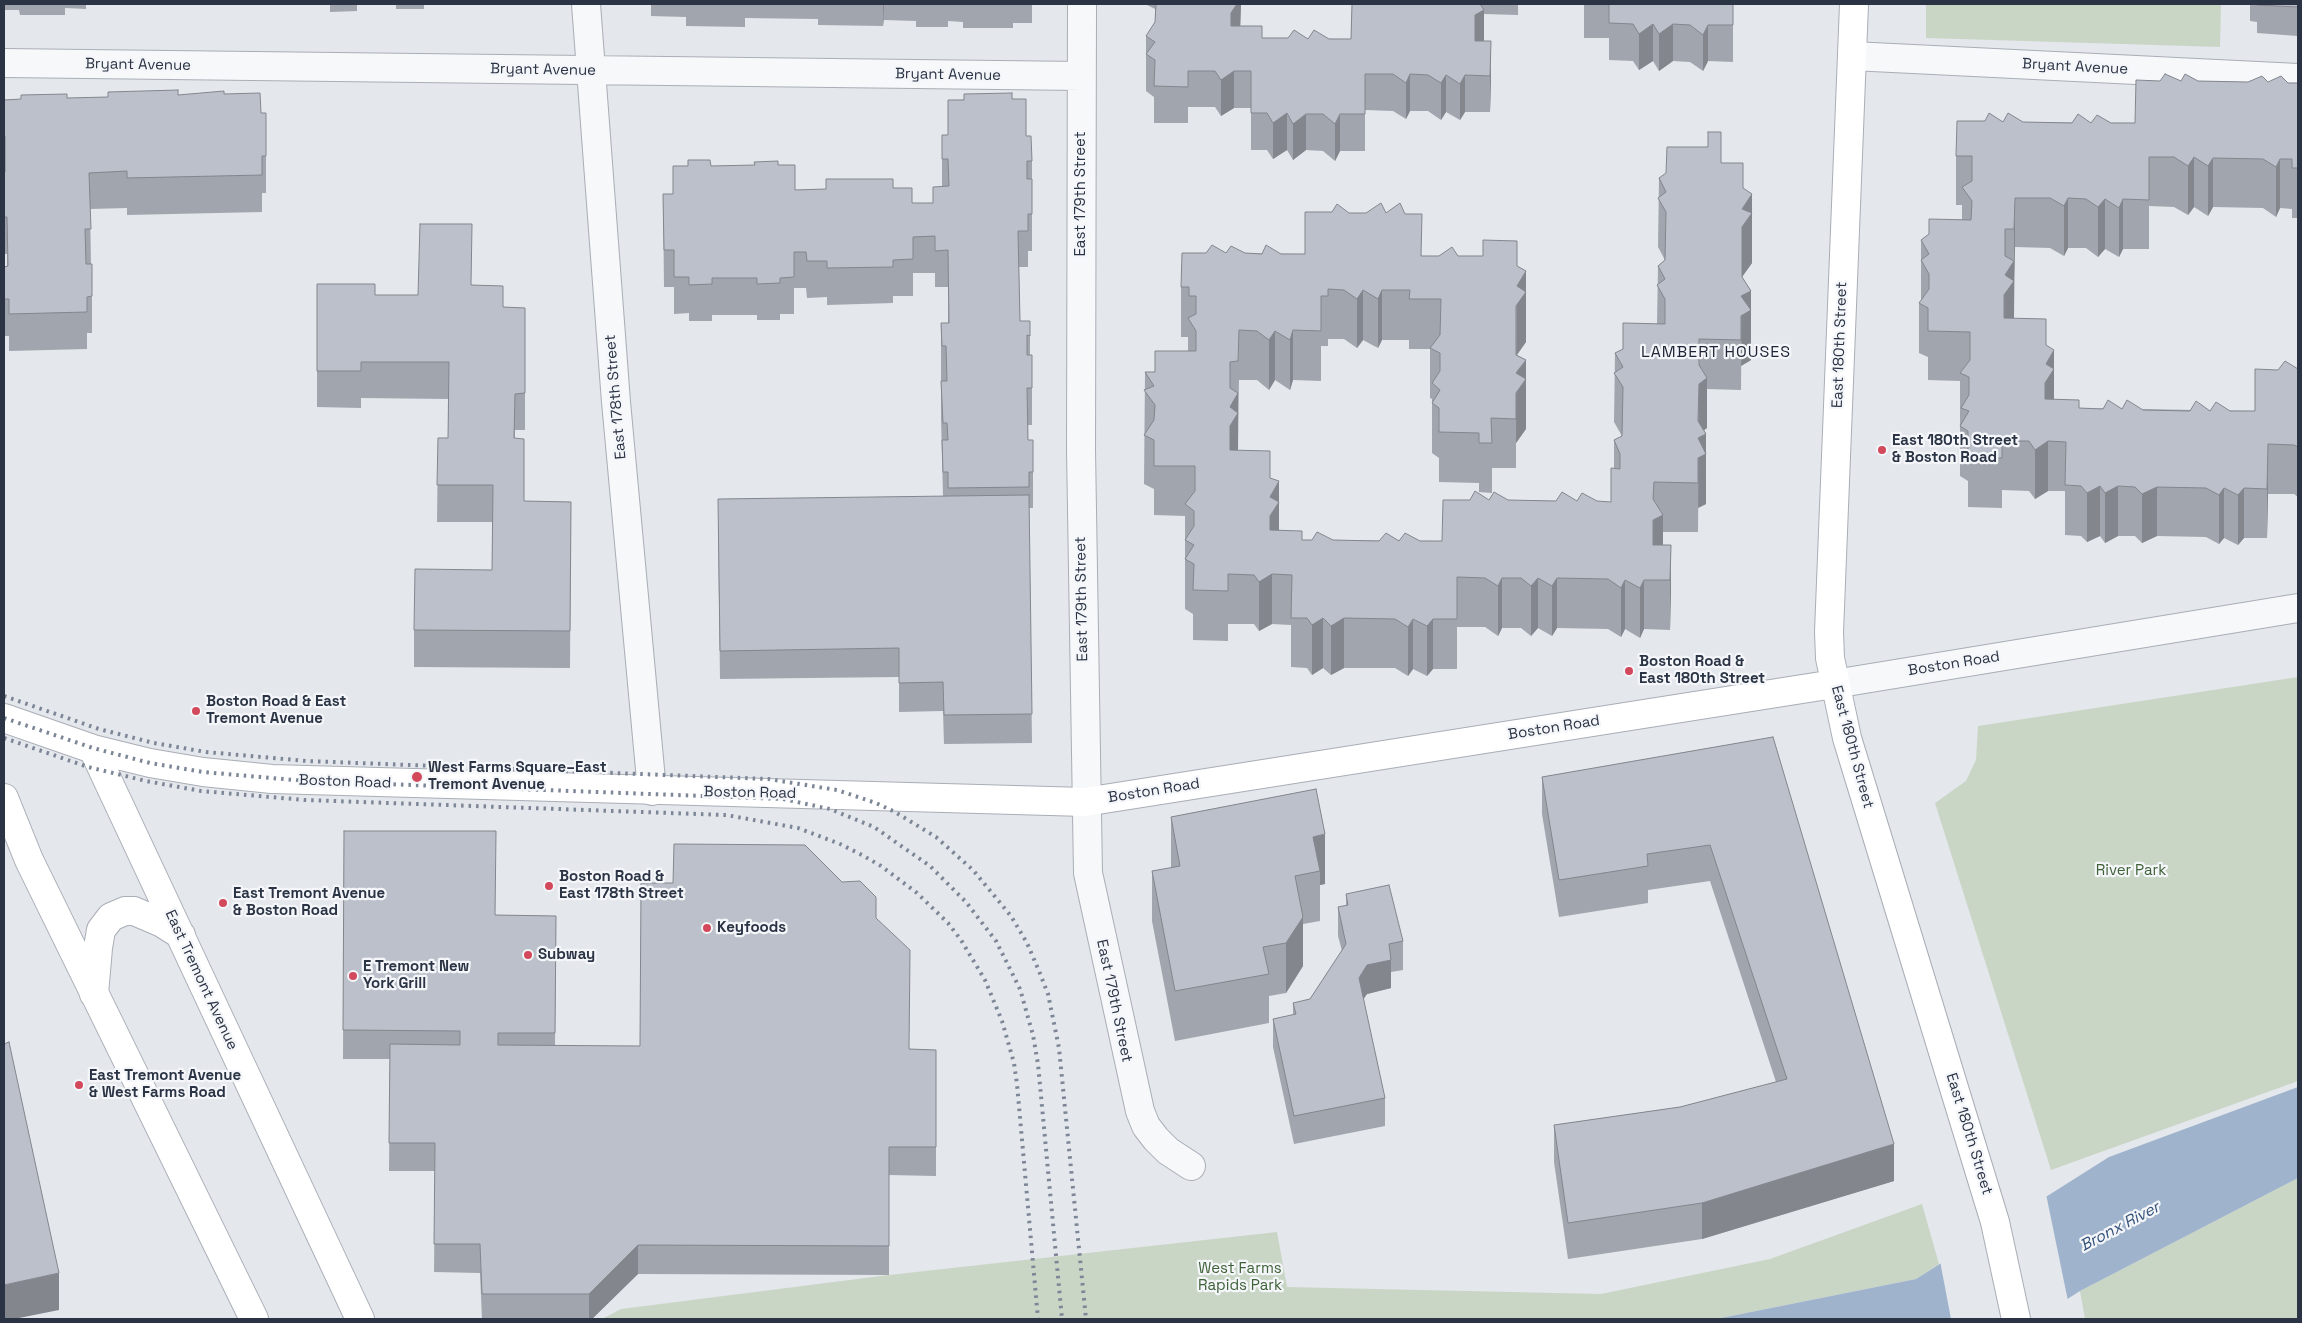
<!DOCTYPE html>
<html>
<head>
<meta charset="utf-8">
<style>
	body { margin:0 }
	#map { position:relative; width:2302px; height:1323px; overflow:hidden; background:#e4e7ec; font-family:"Space Grotesk",sans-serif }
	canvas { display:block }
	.frame { position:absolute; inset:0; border:5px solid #2b3445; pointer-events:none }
</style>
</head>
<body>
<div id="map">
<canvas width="2302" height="1323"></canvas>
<div class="frame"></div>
</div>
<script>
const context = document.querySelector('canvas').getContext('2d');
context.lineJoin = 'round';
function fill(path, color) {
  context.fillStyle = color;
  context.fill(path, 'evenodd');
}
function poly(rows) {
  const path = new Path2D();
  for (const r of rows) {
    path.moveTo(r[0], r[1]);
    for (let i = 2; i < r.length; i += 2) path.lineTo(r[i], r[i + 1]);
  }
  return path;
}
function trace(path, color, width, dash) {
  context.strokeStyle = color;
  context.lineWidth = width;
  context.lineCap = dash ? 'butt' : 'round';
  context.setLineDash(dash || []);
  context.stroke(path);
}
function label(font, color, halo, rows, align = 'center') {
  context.font = font + ' "Space Grotesk",sans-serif';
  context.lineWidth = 4.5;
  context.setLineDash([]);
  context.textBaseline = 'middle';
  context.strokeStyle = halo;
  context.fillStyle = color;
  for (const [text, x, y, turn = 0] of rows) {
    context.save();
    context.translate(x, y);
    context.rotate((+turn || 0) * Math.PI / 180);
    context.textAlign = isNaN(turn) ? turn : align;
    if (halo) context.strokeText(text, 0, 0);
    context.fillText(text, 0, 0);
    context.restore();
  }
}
fill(poly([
	[1926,4,2221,4,2220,47,1926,38],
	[2298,677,2298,1081,2051,1170,1935,803,1966,781,1976,760,1978,726],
	[2298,1178,2298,1319,2085,1319,2080,1291],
	[1922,1204,1939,1264,1916,1279,1716,1319,602,1319,621,1309,889,1275,1277,1232,1287,1287,1601,1294,1770,1259]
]), '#c9d6c5');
fill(poly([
	[2298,1087,2298,1178,2080,1291,2036,1319,1716,1319,1916,1279,2109,1157]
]), '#9fb4cc');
fill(poly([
	[2046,1194,2068,1301,2040,1319,1951,1319,1940,1261]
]), '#e4e7ec');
const street = poly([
	[586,4,616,402,652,791],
	[1082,4,1081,450,1088,873,1140,1111,1146,1126,1156,1139,1168,1151,1191,1166],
	[1852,56,2298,78],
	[4,63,1081,76],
	[1834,684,2298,608]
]);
const secondary = poly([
	[1854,4,1829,632,1830,658,1847,738,1995,1222,2016,1319],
	[4,718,93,749,150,763,203,772,272,779,1085,802,1834,684],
	[93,749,360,1319],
	[4,798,29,860,254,1319],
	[94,994,98,948,101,930,111,917,125,911,134,911,162,923,181,935]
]);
trace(street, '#a9aeb7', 30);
trace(secondary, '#a9aeb7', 30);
trace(street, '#f7f8fa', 28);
trace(secondary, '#fff', 28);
trace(poly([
	[4,696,99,729,154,743,206,752,307,761,768,779,837,790,876,803,895,812,936,837,973,870,1011,916,1027,943,1039,971,1048,994,1059,1048,1086,1319],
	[4,718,93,748,150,763,203,772,306,781,783,799,830,809,874,827,930,866,966,902,996,941,1020,989,1033,1035,1038,1064,1062,1319],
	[4,738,88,767,146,781,201,791,305,800,726,815,798,828,840,844,862,855,881,866,917,893,948,923,961,940,985,980,1002,1021,1014,1063,1017,1084,1038,1319]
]), '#7d8696', 4, [2.5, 5]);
fill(poly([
	[4,4,86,4,86,9,65,8,65,15,20,15,19,10,4,10],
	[315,4,370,4,357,4,357,11,330,12,330,5,315,5],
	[396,4,424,4,424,9,396,9],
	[651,4,1032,4,1032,23,1013,23,1013,28,963,28,963,22,948,21,948,27,916,27,916,21,884,20,883,26,818,25,818,19,745,18,745,27,686,26,686,17,651,16],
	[1147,4,1241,4,1240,26,1262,38,1351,39,1352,4,1518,4,1518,15,1484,14,1484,41,1491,78,1490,112,1465,112,1460,120,1446,112,1441,120,1428,111,1410,111,1406,119,1393,111,1365,110,1365,151,1340,151,1335,161,1323,151,1306,150,1293,160,1287,150,1273,159,1267,150,1251,150,1251,108,1234,108,1221,116,1215,107,1188,107,1188,123,1154,123,1154,97,1146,91,1146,36,1155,22,1155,9,1147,5],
	[1584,4,1733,4,1733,62,1708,61,1703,71,1690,62,1673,61,1659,71,1653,61,1639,70,1633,61,1609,60,1609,38,1584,38],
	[2250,4,2298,4,2298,36,2257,33,2257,22,2250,21],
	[2181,81,2298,83,2298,218,2292,218,2292,209,2280,208,2276,217,2263,208,2213,207,2208,216,2194,207,2188,215,2174,207,2149,206,2149,249,2123,249,2119,257,2105,249,2098,257,2086,248,2068,248,2064,256,2050,248,2015,247,2014,319,2046,345,2054,400,2079,408,2255,411,2278,370,2298,369,2298,497,2294,494,2268,494,2267,538,2244,538,2238,545,2224,538,2219,544,2206,537,2157,536,2142,543,2135,536,2118,536,2105,543,2100,536,2087,542,2081,536,2065,535,2065,491,2048,491,2035,499,2029,491,2002,490,2002,508,1968,507,1968,481,1960,476,1960,381,1928,380,1928,357,1919,353,1919,303,1921,301,1921,240,1962,220,1962,205,1956,205,1956,156,2003,122,2135,123],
	[224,94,261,113,266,156,266,193,262,193,262,212,127,215,127,208,90,209,91,264,92,296,92,333,87,333,87,349,9,351,9,336,4,336,4,267,7,266,7,254,4,254,4,100],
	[1012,99,1026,136,1032,161,1032,251,1028,251,1028,267,1019,267,1020,321,1030,321,1030,355,1032,388,1032,425,1028,425,1028,440,1033,472,1033,508,1029,508,1032,743,944,744,943,711,899,712,899,677,720,679,718,528,943,496,941,418,941,323,948,323,948,287,935,287,935,273,913,273,913,296,893,296,893,303,827,305,827,297,807,298,806,288,794,288,794,314,780,314,780,320,757,320,757,315,712,315,712,321,689,321,689,313,674,314,674,287,664,287,663,194,673,194,711,166,778,165,795,190,893,188,912,203,933,203,933,187,942,187,942,135,948,135,948,100],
	[1721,163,1743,188,1752,194,1752,263,1742,277,1751,291,1751,360,1741,366,1741,390,1707,389,1707,428,1704,430,1706,434,1706,504,1698,508,1698,532,1663,532,1663,545,1671,545,1670,630,1644,629,1640,638,1625,629,1621,637,1608,629,1557,628,1552,636,1538,628,1531,636,1521,628,1502,628,1498,636,1485,627,1457,627,1457,669,1433,669,1427,676,1413,669,1408,676,1395,668,1344,668,1331,675,1323,668,1312,675,1307,668,1291,667,1291,625,1272,624,1259,631,1254,624,1228,624,1228,641,1193,640,1193,614,1185,609,1185,516,1154,515,1154,489,1144,484,1145,372,1155,372,1188,351,1188,337,1181,337,1181,287,1226,253,1305,254,1349,213,1386,213,1422,256,1458,256,1517,266,1526,271,1526,342,1517,355,1526,360,1526,429,1516,443,1516,468,1492,468,1492,493,1479,492,1479,483,1439,482,1439,458,1432,453,1432,399,1430,398,1430,349,1409,349,1409,340,1382,340,1378,348,1363,340,1357,348,1344,339,1328,339,1328,346,1321,346,1321,381,1293,380,1290,390,1275,380,1269,390,1257,380,1239,380,1238,450,1270,478,1279,530,1302,540,1442,541,1489,500,1611,502,1614,468,1614,440,1622,436,1614,422,1615,353,1623,349,1657,324,1658,266,1665,260,1658,247,1659,178],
	[317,284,375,295,418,295,472,285,503,307,525,308,525,430,515,430,515,438,524,501,571,502,570,668,414,667,414,630,492,570,492,522,437,522,438,438,448,438,448,399,361,398,361,408,317,407],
	[1773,737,1894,1181,1702,1239,1568,1259,1554,1162,1554,1125,1680,1107,1776,1082,1710,881,1648,890,1648,903,1559,917,1542,814,1542,777],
	[1316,789,1325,884,1320,885,1320,921,1303,924,1303,966,1286,993,1269,996,1269,1023,1175,1041,1152,921,1152,871,1171,868,1171,817],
	[344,831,495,915,556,916,555,1046,640,1046,876,918,909,1049,936,1050,936,1176,889,1175,889,1275,638,1274,592,1319,482,1319,480,1273,434,1272,435,1171,389,1171,390,1059,343,1059],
	[1346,894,1403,941,1403,970,1391,972,1391,988,1367,994,1363,999,1385,1098,1385,1126,1294,1144,1273,1047,1273,1019,1293,1015,1293,1003,1310,999,1342,951,1338,936,1338,907,1346,906]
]), '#a1a5ae');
fill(poly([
	[883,4,884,4,883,26],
	[1231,4,1241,4,1240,36,1231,50],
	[1475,4,1484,10,1484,46,1475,51,1475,78],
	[1653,24,1653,61,1639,70,1639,34],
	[1673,24,1673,61,1659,71,1659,34],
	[1708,25,1708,61,1703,71,1703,35],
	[1491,41,1491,78,1490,112,1490,76],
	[1234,71,1234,108,1221,116,1221,80],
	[1410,74,1410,111,1406,119,1406,83],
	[1446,75,1446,112,1441,120,1441,83],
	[1465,75,1465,112,1460,120,1460,84],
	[1287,113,1287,150,1273,159,1273,123],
	[1306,114,1306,150,1293,160,1293,124],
	[1340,114,1340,151,1335,161,1335,124],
	[2194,157,2194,207,2188,215,2188,166],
	[2213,158,2213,207,2208,216,2208,166],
	[2280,159,2280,208,2276,217,2276,167],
	[1752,194,1752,263,1742,277,1751,291,1751,360,1741,366,1741,390,1742,227,1743,208],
	[2015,198,2015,247,2014,279,2014,229],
	[2068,198,2068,248,2064,256,2064,206],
	[2105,199,2105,249,2098,257,2098,207],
	[2123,199,2123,249,2119,257,2119,208],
	[2005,229,2005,274,2014,261,2014,331,2004,345],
	[1526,271,1526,342,1516,356,1526,360,1526,429,1516,443,1517,286],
	[1363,290,1363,340,1357,348,1357,299],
	[1382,290,1382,340,1378,348,1378,299],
	[2046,319,2046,363,2054,350,2054,419,2048,441,2048,491,2035,499,2035,450,2045,399],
	[1293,330,1293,380,1290,390,1290,340],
	[1275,331,1275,380,1269,390,1269,340],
	[1707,378,1707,428,1699,434,1706,434,1706,504,1698,508,1698,532,1699,384],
	[1238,393,1238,463,1230,450,1230,407],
	[2268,444,2268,494,2267,538,2267,489],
	[1279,481,1279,552,1272,574,1272,624,1259,631,1259,582,1270,497],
	[1654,482,1654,520,1663,515,1663,564,1653,545],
	[2100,486,2100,536,2087,542,2087,493],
	[2118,486,2118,536,2105,543,2105,493],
	[2157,487,2157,536,2142,543,2142,494],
	[2224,488,2224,538,2219,544,2219,495],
	[2244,488,2244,538,2238,545,2238,495],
	[1671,545,1671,595,1670,630,1670,580],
	[1502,578,1502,628,1498,636,1498,586],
	[1538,578,1538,628,1531,636,1531,586],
	[1557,578,1557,628,1552,636,1552,586],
	[1625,580,1625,629,1621,637,1621,588],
	[1644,580,1644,629,1640,638,1640,588],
	[1323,618,1323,668,1312,675,1312,625],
	[1344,618,1344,668,1331,675,1331,626],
	[1413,619,1413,669,1408,676,1408,627],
	[1433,619,1433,669,1427,676,1427,626],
	[1325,834,1325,884,1320,885,1320,871,1313,837],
	[1303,917,1303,966,1286,993,1286,943],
	[1391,960,1391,988,1367,994,1359,1006,1359,978,1367,965],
	[1894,1144,1894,1181,1702,1239,1702,1203],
	[638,1245,638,1274,592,1319,589,1319,589,1294],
	[59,1273,59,1310,14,1319,4,1319,4,1285]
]), '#83868d');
const building = poly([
	[1156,4,1237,4,1231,13,1231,26,1262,26,1262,38,1288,38,1294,30,1308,39,1314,30,1329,39,1351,39,1352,4,1480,4,1484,10,1475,15,1475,41,1491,41,1490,76,1465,75,1460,84,1446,75,1441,83,1428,75,1410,74,1406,83,1393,74,1365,74,1365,114,1340,114,1335,124,1323,114,1306,114,1293,124,1287,113,1273,123,1267,113,1251,113,1251,71,1234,71,1221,80,1215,71,1188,71,1188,87,1154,86,1155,60,1146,54,1155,42,1146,36,1155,22,1156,4],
	[1609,4,1733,4,1733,25,1708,25,1703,35,1690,25,1673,24,1659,34,1653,24,1639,34,1633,24,1609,23,1609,4],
	[2257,4,2298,4,2298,7,2257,5,2257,4],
	[2165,74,2181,81,2185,74,2198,81,2248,82,2262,76,2268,82,2281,76,2288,83,2298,83,2298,168,2292,168,2292,159,2280,159,2276,167,2263,159,2213,158,2208,166,2194,157,2188,166,2174,157,2149,157,2149,200,2123,199,2119,208,2105,199,2098,207,2086,199,2068,198,2064,206,2050,198,2015,198,2014,229,2005,229,2005,256,2014,261,2005,275,2014,281,2004,295,2004,318,2046,319,2046,345,2054,350,2046,364,2054,369,2045,383,2045,399,2079,400,2079,408,2103,409,2108,400,2122,409,2127,400,2143,410,2190,411,2196,401,2210,411,2216,402,2230,411,2255,411,2255,369,2278,370,2285,361,2298,369,2298,447,2294,445,2268,444,2267,489,2244,488,2238,495,2224,488,2219,495,2206,488,2157,487,2142,494,2135,487,2118,486,2105,493,2100,486,2087,493,2081,486,2065,485,2066,442,2048,441,2035,450,2029,441,2002,441,2002,458,1968,458,1968,431,1960,426,1969,411,1961,408,1969,395,1969,377,1960,373,1970,360,1970,332,1928,331,1928,308,1919,303,1929,289,1929,274,1921,260,1929,254,1921,240,1929,234,1929,219,1971,220,1972,201,1962,187,1972,181,1972,156,1956,156,1957,121,1985,121,1989,113,2003,122,2008,113,2023,122,2072,123,2078,114,2091,123,2097,115,2111,123,2135,123,2136,80,2160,81,2165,74],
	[178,90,178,95,224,91,224,94,260,93,261,113,266,113,266,156,262,156,262,175,127,178,127,171,89,173,91,229,85,229,86,264,92,264,92,296,87,297,87,312,9,314,9,299,4,299,4,267,8,266,7,217,4,217,4,172,5,172,5,136,4,136,4,100,21,99,21,95,67,94,67,98,108,97,108,92,178,90],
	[1012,93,1012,99,1026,99,1026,136,1031,136,1032,161,1027,161,1027,179,1032,179,1032,214,1028,214,1028,231,1018,231,1020,321,1030,321,1030,336,1027,335,1027,355,1032,355,1032,388,1027,388,1028,440,1033,440,1033,472,1029,472,1029,487,948,488,948,472,943,472,942,440,948,440,947,423,943,423,941,381,947,381,946,346,942,346,941,323,949,323,948,250,935,251,935,236,913,237,913,259,893,260,893,267,827,268,827,261,807,261,806,252,794,252,794,277,780,278,780,283,757,284,757,278,712,278,712,284,689,285,689,277,674,277,674,250,664,250,663,194,673,194,673,166,688,166,688,160,710,160,711,166,755,165,754,162,778,161,778,165,795,165,795,190,826,189,826,179,893,179,893,188,912,188,912,203,933,203,933,187,949,186,948,159,942,159,942,135,948,135,948,100,964,100,964,94,1012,93],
	[1708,132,1721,132,1721,163,1743,163,1743,188,1752,194,1742,209,1752,213,1742,227,1742,277,1751,291,1741,296,1751,310,1741,316,1741,340,1699,339,1699,365,1707,378,1699,384,1698,421,1706,434,1698,438,1706,454,1698,458,1698,483,1654,482,1653,499,1663,515,1653,520,1653,545,1671,545,1670,580,1644,580,1640,588,1625,580,1621,588,1608,579,1557,578,1552,586,1538,578,1531,586,1521,578,1502,578,1498,586,1485,578,1457,577,1457,619,1433,619,1427,626,1413,619,1408,627,1395,619,1344,618,1331,626,1323,618,1312,625,1307,618,1291,618,1292,575,1272,574,1259,582,1254,575,1228,574,1228,591,1193,590,1194,564,1185,559,1194,545,1185,540,1194,526,1194,511,1185,504,1195,491,1195,466,1154,466,1154,440,1144,435,1154,420,1155,405,1144,390,1154,386,1145,372,1155,372,1155,351,1196,351,1196,331,1188,318,1196,314,1196,296,1189,296,1189,287,1181,287,1182,253,1206,253,1212,245,1226,253,1231,246,1245,253,1262,254,1266,245,1281,254,1305,254,1305,212,1332,212,1337,204,1349,213,1366,213,1381,203,1386,213,1400,203,1405,214,1422,214,1421,256,1439,256,1452,247,1458,256,1483,256,1483,240,1517,241,1517,266,1526,271,1517,286,1526,292,1516,306,1516,355,1526,360,1516,373,1526,379,1516,393,1516,419,1491,418,1492,443,1479,443,1479,433,1439,432,1439,408,1432,403,1440,390,1432,383,1440,371,1440,353,1430,348,1440,335,1441,299,1409,299,1410,290,1382,290,1378,299,1363,290,1357,299,1344,290,1328,289,1328,296,1321,296,1321,331,1293,330,1290,340,1275,331,1269,340,1257,331,1239,330,1238,361,1230,362,1230,388,1238,393,1230,407,1238,413,1230,426,1230,450,1270,451,1270,478,1279,481,1270,497,1279,502,1270,516,1270,530,1302,531,1302,540,1312,540,1317,532,1333,540,1379,541,1386,533,1399,541,1405,533,1420,541,1442,541,1443,500,1470,500,1475,491,1489,500,1494,492,1508,500,1556,501,1562,492,1577,501,1582,493,1597,501,1611,502,1611,468,1620,469,1620,454,1614,440,1622,436,1623,387,1614,373,1623,367,1615,353,1623,349,1623,323,1665,324,1665,299,1657,285,1665,279,1658,266,1665,260,1666,212,1658,198,1666,192,1659,178,1666,173,1667,147,1708,147,1708,132],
	[420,224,472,224,471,285,503,286,503,307,525,308,525,393,515,394,514,438,524,439,524,501,571,502,570,631,414,630,415,569,492,570,493,485,437,485,438,438,448,438,449,362,361,362,361,371,317,371,317,284,375,284,375,295,418,295,420,224],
	[1029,495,1032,714,944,715,943,682,899,683,899,648,720,651,718,499,1029,495],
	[1773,737,1894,1144,1702,1203,1568,1223,1554,1125,1680,1107,1787,1079,1710,845,1647,854,1648,866,1559,880,1542,777,1773,737],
	[1316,789,1325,834,1313,837,1320,871,1295,876,1303,917,1286,943,1263,947,1269,974,1175,991,1152,871,1180,866,1171,817,1316,789],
	[344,831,496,831,495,915,556,916,555,1033,498,1033,498,1045,640,1046,641,883,673,883,674,844,805,845,842,882,860,881,876,897,876,918,910,950,909,1049,936,1050,936,1147,889,1147,889,1246,638,1245,589,1294,482,1294,480,1244,434,1244,435,1143,389,1143,390,1044,460,1045,460,1031,343,1030,344,831],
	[1389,885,1403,941,1389,944,1391,960,1367,965,1359,978,1385,1098,1294,1116,1273,1019,1296,1014,1293,1003,1310,999,1346,944,1338,907,1348,905,1346,894,1389,885],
	[9,1042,59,1273,4,1285,4,1044,9,1042]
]);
fill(building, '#bbc0ca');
trace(building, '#83868d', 1);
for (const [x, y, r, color] of [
	[1882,450,5,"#d1495b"],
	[1629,671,5,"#d1495b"],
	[196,711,5,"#d1495b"],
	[417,777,6,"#d1495b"],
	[549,886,5,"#d1495b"],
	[223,903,5,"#d1495b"],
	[707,928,5,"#d1495b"],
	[528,955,5,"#d1495b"],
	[353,976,5,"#d1495b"],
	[79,1085,5,"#d1495b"]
]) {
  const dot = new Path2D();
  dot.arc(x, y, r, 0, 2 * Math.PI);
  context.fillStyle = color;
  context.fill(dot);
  trace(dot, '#f4f6f9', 2);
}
label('15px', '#2b3445', '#f4f6f9', [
	["Bryant Avenue",138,65,1],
	["Bryant Avenue",2075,67,3],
	["Bryant Avenue",543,70,1],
	["Bryant Avenue",948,75,1],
	["East 179th Street",1081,194,-90],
	["East 180th Street",1840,345,-88],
	["East 178th Street",616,397,-95],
	["East 179th Street",1082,599,-91],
	["Boston Road",1954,664,-9],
	["Boston Road",1554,728,-9],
	["East 180th Street",1852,747,75],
	["Boston Road",345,782,2],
	["Boston Road",1154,791,-9],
	["Boston Road",750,793,1],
	["East Tremont Avenue",201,980,65],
	["East 179th Street",1114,1001,78],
	["East 180th Street",1969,1134,73]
]);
label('bold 15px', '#2b3445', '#f4f6f9', [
	["East 180th Street",1892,441],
	["& Boston Road",1892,458],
	["Boston Road &",1639,662],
	["East 180th Street",1639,679],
	["Boston Road & East",206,702],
	["Tremont Avenue",206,719],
	["West Farms Square–East",428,768],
	["Tremont Avenue",428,785],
	["Boston Road &",559,877],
	["East 178th Street",559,894],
	["East Tremont Avenue",233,894],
	["& Boston Road",233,911],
	["Keyfoods",717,928],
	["Subway",538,955],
	["E Tremont New",363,967],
	["York Grill",363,984],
	["East Tremont Avenue",89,1076],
	["& West Farms Road",89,1093]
], 'left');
label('15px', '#3f6138', '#f4f6f9', [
	["River Park",2131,871],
	["West Farms",1240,1269],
	["Rapids Park",1240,1286]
]);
context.letterSpacing = '1px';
label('16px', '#1d2536', '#f4f6f9', [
	["LAMBERT HOUSES",1716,353]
]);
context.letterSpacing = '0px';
label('italic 16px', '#34527a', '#f4f6f9', [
	["Bronx River",2120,1227,-28]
]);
</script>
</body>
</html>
